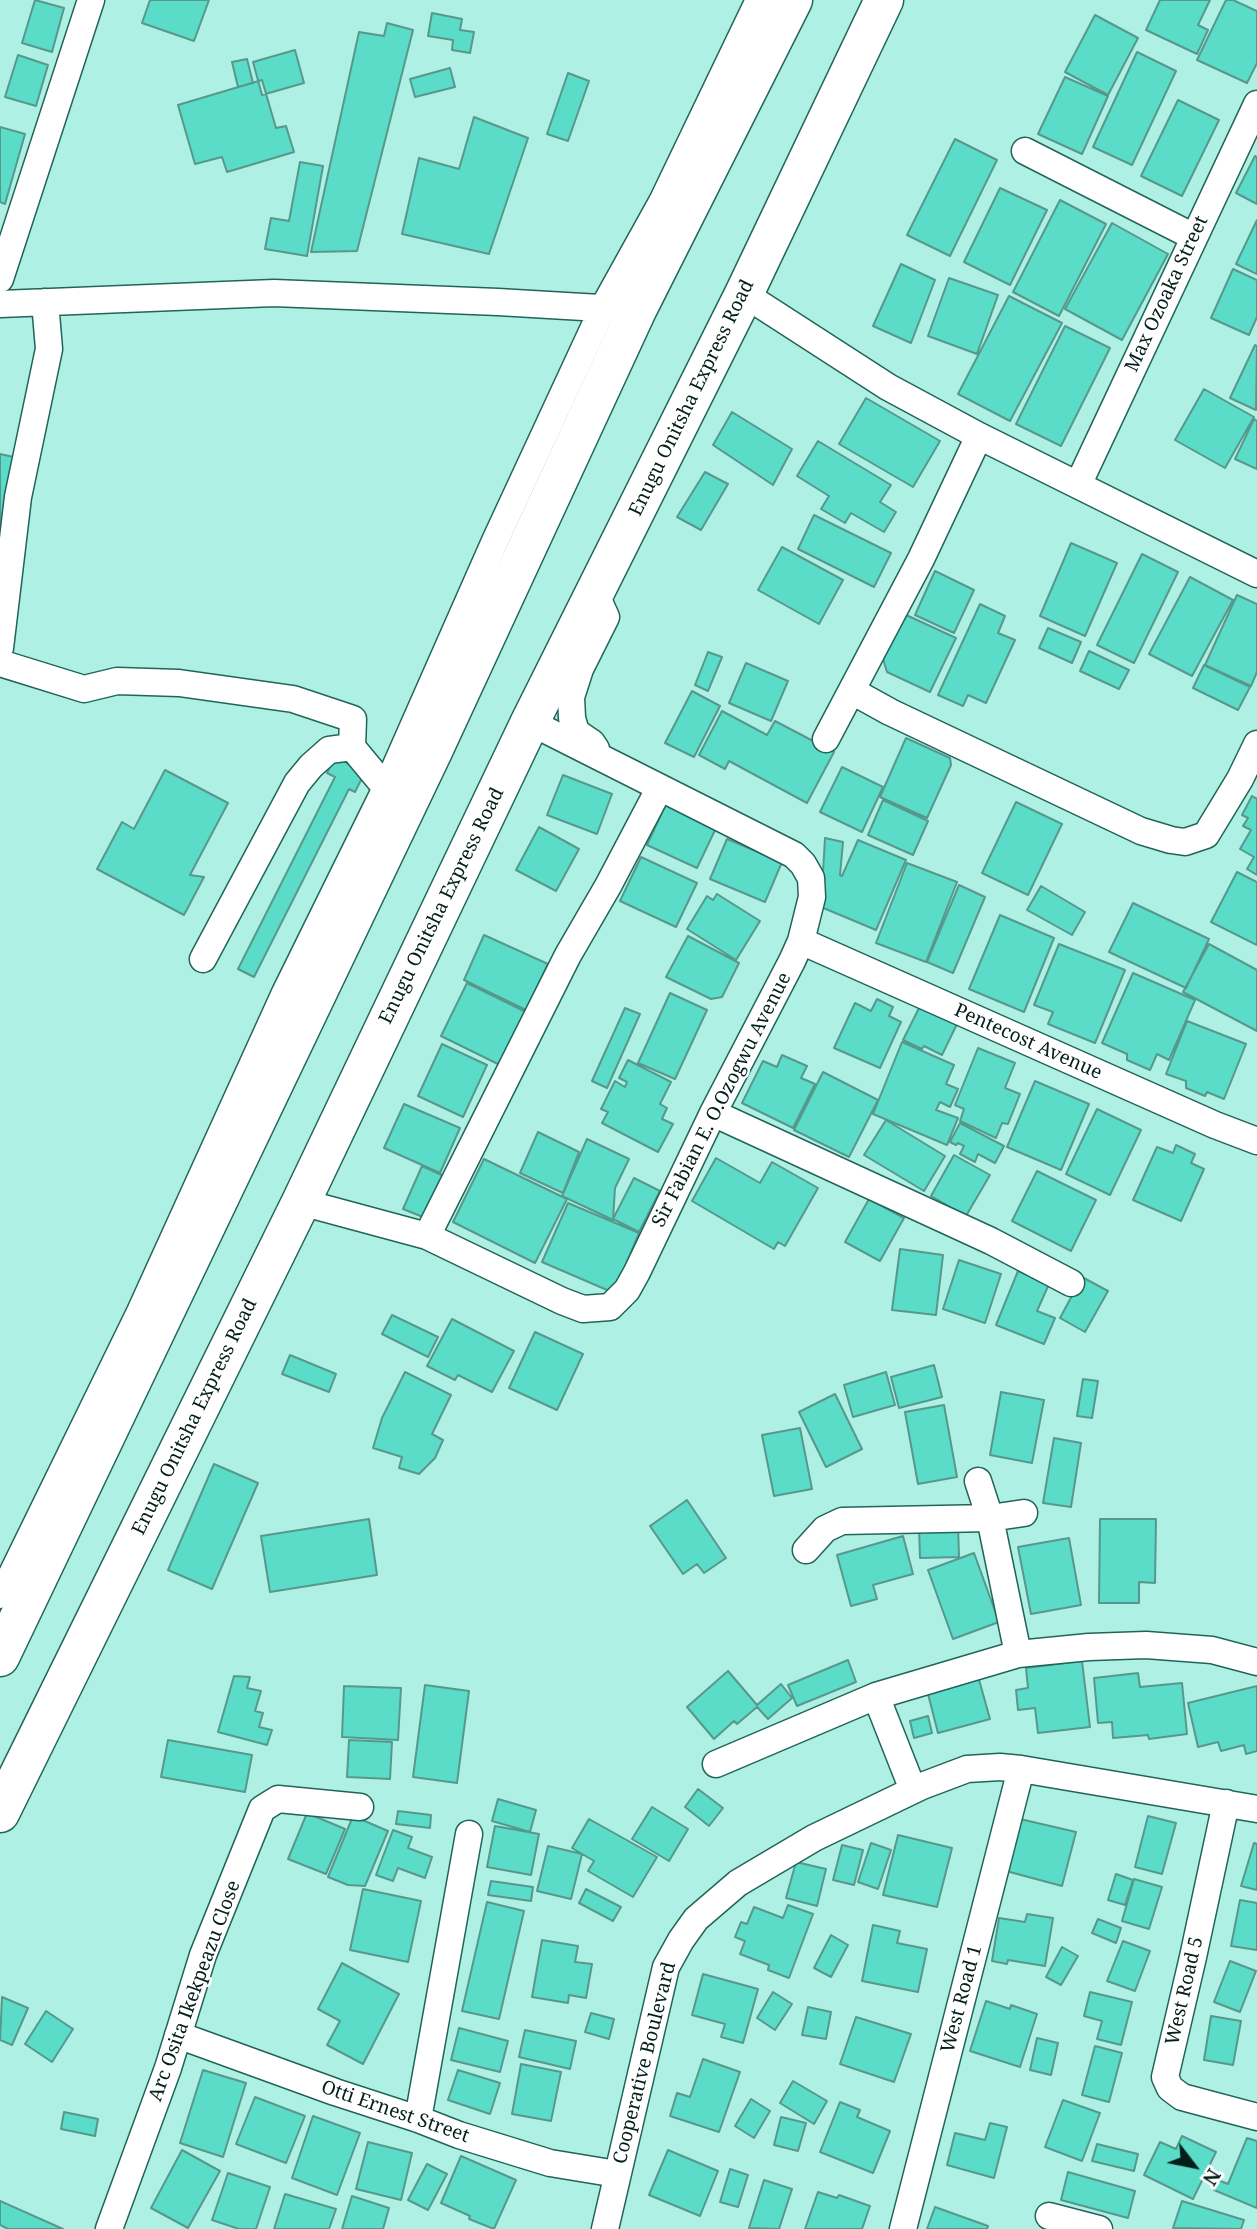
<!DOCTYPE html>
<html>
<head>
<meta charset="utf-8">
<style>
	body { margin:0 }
	#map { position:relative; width:1257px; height:2229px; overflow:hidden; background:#aef1e4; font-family:"Noto Serif",serif }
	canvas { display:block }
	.north { position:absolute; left:1159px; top:2131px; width:70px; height:70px; -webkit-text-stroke:5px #fff; paint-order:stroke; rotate:122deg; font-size:19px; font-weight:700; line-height:28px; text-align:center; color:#041f1b }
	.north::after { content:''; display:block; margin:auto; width:24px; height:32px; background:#041f1b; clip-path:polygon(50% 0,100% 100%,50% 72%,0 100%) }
</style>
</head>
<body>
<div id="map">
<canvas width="1257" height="2229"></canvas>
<div class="north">N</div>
</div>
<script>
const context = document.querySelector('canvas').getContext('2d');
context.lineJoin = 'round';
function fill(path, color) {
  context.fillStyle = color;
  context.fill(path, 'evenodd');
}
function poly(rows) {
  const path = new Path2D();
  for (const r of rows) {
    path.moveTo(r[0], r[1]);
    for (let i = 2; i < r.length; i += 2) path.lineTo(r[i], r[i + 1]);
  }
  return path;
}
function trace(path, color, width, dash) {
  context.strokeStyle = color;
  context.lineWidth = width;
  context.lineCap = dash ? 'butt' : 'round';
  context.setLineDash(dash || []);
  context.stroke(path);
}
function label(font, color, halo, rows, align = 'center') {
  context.font = font + ' "Noto Serif",serif';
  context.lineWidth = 5;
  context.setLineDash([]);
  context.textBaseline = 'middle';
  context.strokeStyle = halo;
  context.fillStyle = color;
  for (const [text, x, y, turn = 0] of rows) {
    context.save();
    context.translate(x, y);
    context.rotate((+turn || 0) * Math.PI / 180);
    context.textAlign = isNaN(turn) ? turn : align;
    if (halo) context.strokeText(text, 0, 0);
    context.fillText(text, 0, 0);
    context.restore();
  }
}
const building = poly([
	[35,0,64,8,52,52,22,43,35,0],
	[150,0,209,0,194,41,142,23,150,0],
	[1160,0,1210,0,1198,25,1208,30,1197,54,1146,30,1160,0],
	[1226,0,1233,0,1257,11,1257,63,1247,83,1197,60,1226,0],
	[432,13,462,19,460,30,474,32,470,53,452,50,453,40,428,36,432,13],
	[1095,15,1138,38,1108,95,1065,72,1095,15],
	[387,23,413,30,357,251,311,252,359,32,384,36,387,23],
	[295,50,304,83,262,95,253,62,295,50],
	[1137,52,1176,71,1132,165,1093,147,1137,52],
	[18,55,48,65,36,106,5,97,18,55],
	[247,59,253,83,238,87,232,62,247,59],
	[450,68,455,87,415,97,410,79,450,68],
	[568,73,589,81,568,141,547,134,568,73],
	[1065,77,1108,96,1082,154,1038,134,1065,77],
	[262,80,276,128,286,126,294,152,227,172,222,157,195,164,178,105,262,80],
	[1178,100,1219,120,1182,196,1141,176,1178,100],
	[474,117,528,138,489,254,402,234,419,158,459,169,474,117],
	[0,127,25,134,5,204,0,202,0,127],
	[955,139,997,160,950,256,907,235,955,139],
	[1255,156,1257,157,1257,204,1236,193,1255,156],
	[300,162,323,166,307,256,265,249,271,218,289,221,300,162],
	[1000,188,1047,210,1010,285,964,262,1000,188],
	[1060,200,1106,224,1059,316,1013,292,1060,200],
	[1257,220,1257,274,1236,264,1257,220],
	[1112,223,1168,254,1122,340,1065,309,1112,223],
	[901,264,935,280,911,343,873,326,901,264],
	[1233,269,1257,280,1257,317,1249,335,1211,318,1233,269],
	[949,278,998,295,977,354,928,336,949,278],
	[1009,296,1062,323,1010,421,958,394,1009,296],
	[1065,326,1110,348,1061,446,1016,424,1065,326],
	[1255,345,1257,346,1256,410,1230,398,1255,345],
	[1204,389,1254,417,1225,468,1175,440,1204,389],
	[866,398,940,441,913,487,839,444,866,398],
	[732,412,792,449,773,485,713,445,732,412],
	[1254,419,1257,421,1257,469,1235,459,1254,419],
	[818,441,891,485,880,502,896,512,884,532,851,513,845,523,821,509,829,496,797,476,818,441],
	[0,454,18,458,5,533,0,532,0,454],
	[705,472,728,484,701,530,677,517,705,472],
	[814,515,891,553,874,587,798,549,814,515],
	[1071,543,1117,563,1085,636,1040,616,1071,543],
	[782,547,843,580,819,624,758,590,782,547],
	[1142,554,1178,572,1134,663,1097,645,1142,554],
	[935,571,974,590,954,633,915,615,935,571],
	[1190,577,1233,600,1192,676,1149,654,1190,577],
	[1237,595,1257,604,1257,672,1251,686,1205,665,1237,595],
	[980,604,1005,616,998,633,1015,640,986,703,968,695,963,706,938,695,980,604],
	[904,614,956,638,930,692,887,672,883,659,904,614],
	[1048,628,1081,642,1072,663,1039,648,1048,628],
	[1089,651,1129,670,1119,689,1080,671,1089,651],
	[708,652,722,657,708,691,695,685,708,652],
	[746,663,788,681,771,721,729,703,746,663],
	[1204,665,1250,687,1238,710,1193,688,1204,665],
	[692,691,720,706,694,757,665,743,692,691],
	[722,711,767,735,775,721,834,752,807,803,729,761,725,769,699,755,722,711],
	[906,738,950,758,951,765,927,818,880,797,906,738],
	[335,757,365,772,355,792,349,789,254,977,238,969,335,777,327,773,335,757],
	[842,767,883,787,862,832,820,812,842,767],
	[165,770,228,803,190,875,204,877,184,915,97,869,122,822,134,829,165,770],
	[563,775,612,794,597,834,547,815,563,775],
	[1252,796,1257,799,1257,875,1247,869,1254,857,1240,849,1251,830,1243,826,1248,818,1242,815,1252,796],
	[883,800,928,821,913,855,868,835,883,800],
	[1016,802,1062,824,1028,895,982,873,1016,802],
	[666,804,716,828,697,868,647,845,666,804],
	[539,827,579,849,556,891,516,870,539,827],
	[825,838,843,842,840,875,842,876,858,840,906,860,876,930,821,907,825,838],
	[727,839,782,862,765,902,710,879,727,839],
	[641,857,697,883,676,927,620,901,641,857],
	[907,863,957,882,926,962,876,943,907,863],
	[1237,872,1257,882,1257,945,1211,922,1237,872],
	[959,885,985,897,953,973,927,962,959,885],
	[1041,886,1085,912,1072,935,1027,910,1041,886],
	[717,894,760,921,736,960,687,929,707,896,713,900,717,894],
	[1133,903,1209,939,1186,988,1109,952,1133,903],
	[1000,915,1054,938,1024,1012,969,989,1000,915],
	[484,935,548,964,526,1010,464,980,484,935],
	[688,936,739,963,722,997,711,999,666,977,688,936],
	[1059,944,1125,970,1095,1043,1048,1024,1053,1012,1034,1005,1059,944],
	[1209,944,1257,970,1257,1031,1183,992,1209,944],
	[1133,973,1195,1000,1169,1060,1157,1054,1150,1070,1127,1060,1127,1054,1102,1043,1133,973],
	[467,983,528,1013,502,1066,441,1036,467,983],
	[670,993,707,1010,675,1079,638,1063,670,993],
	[877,999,893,1007,889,1016,901,1022,880,1068,834,1048,855,1003,871,1011,877,999],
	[920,1006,957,1024,942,1055,924,1046,922,1049,903,1040,920,1006],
	[625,1008,640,1014,607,1088,592,1081,625,1008],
	[1187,1021,1246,1044,1224,1099,1207,1092,1205,1096,1186,1088,1186,1081,1166,1074,1187,1021],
	[902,1042,954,1065,946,1084,958,1089,950,1107,940,1102,936,1110,958,1118,947,1145,873,1114,902,1042],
	[442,1044,487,1065,463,1117,418,1096,442,1044],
	[978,1048,1015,1063,1005,1088,1020,1094,1008,1124,1002,1123,996,1138,960,1121,964,1109,955,1105,978,1048],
	[782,1055,807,1066,801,1078,815,1084,793,1128,742,1103,763,1061,777,1067,782,1055],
	[628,1060,671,1082,660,1104,667,1108,662,1119,673,1124,658,1152,602,1123,608,1112,601,1109,615,1081,625,1087,627,1082,619,1078,628,1060],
	[823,1072,878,1100,849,1157,794,1130,823,1072],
	[1035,1081,1089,1104,1061,1170,1007,1147,1035,1081],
	[404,1104,460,1128,440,1173,384,1148,404,1104],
	[1097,1109,1141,1130,1110,1195,1066,1174,1097,1109],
	[886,1120,945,1156,924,1191,864,1155,886,1120],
	[960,1123,1004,1146,995,1163,978,1154,975,1162,960,1154,964,1146,958,1143,956,1145,950,1142,960,1123],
	[538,1132,579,1152,563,1193,520,1173,538,1132],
	[587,1139,629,1159,615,1188,613,1220,562,1196,587,1139],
	[1176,1145,1195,1154,1191,1163,1204,1169,1181,1221,1133,1200,1157,1147,1173,1153,1176,1145],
	[954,1155,990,1175,966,1216,931,1196,954,1155],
	[716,1158,760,1183,772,1162,818,1188,785,1246,778,1242,774,1249,692,1201,716,1158],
	[484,1159,567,1199,535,1263,453,1222,484,1159],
	[422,1166,446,1177,428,1219,403,1209,422,1166],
	[1037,1171,1096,1200,1071,1251,1012,1221,1037,1171],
	[634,1178,660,1191,639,1232,613,1219,634,1178],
	[869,1199,904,1218,880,1261,845,1242,869,1199],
	[568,1203,639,1233,614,1293,542,1262,568,1203],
	[900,1249,943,1255,936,1315,892,1310,900,1249],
	[959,1260,1001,1274,985,1323,943,1309,959,1260],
	[1018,1271,1049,1284,1037,1311,1055,1318,1044,1344,996,1325,1018,1271],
	[1082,1277,1108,1291,1085,1332,1060,1318,1082,1277],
	[392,1315,438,1337,428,1357,382,1334,392,1315],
	[452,1319,514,1351,492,1392,458,1375,455,1380,427,1366,452,1319],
	[535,1332,583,1354,557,1410,509,1388,535,1332],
	[290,1355,336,1374,329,1392,282,1374,290,1355],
	[934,1365,942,1397,899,1408,891,1377,934,1365],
	[405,1372,451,1395,432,1434,443,1440,435,1458,419,1474,399,1468,402,1457,373,1448,382,1418,405,1372],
	[886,1372,895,1405,853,1417,844,1385,886,1372],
	[1083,1379,1098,1381,1092,1418,1077,1416,1083,1379],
	[1001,1392,1044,1400,1032,1463,990,1455,1001,1392],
	[835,1394,862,1449,826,1467,799,1412,835,1394],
	[944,1405,957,1477,918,1484,905,1412,944,1405],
	[800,1428,812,1489,774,1496,762,1435,800,1428],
	[1054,1438,1081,1443,1071,1507,1043,1503,1054,1438],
	[214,1464,258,1483,212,1589,168,1570,214,1464],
	[687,1500,726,1558,704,1573,697,1564,683,1574,650,1526,687,1500],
	[369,1519,377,1575,270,1592,261,1536,369,1519],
	[1100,1519,1156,1519,1155,1583,1139,1582,1139,1603,1099,1603,1100,1519],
	[958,1525,959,1557,920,1558,919,1527,958,1525],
	[903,1536,913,1574,873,1585,877,1599,851,1606,837,1555,903,1536],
	[1069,1538,1081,1605,1031,1614,1018,1547,1069,1538],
	[974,1553,999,1622,953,1639,928,1570,974,1553],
	[848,1660,856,1682,797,1706,788,1685,848,1660],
	[1082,1661,1090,1727,1038,1733,1035,1708,1018,1710,1016,1690,1028,1688,1026,1668,1082,1661],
	[728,1671,757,1705,781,1684,792,1698,768,1719,757,1707,737,1724,734,1721,714,1739,687,1707,728,1671],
	[1138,1673,1140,1687,1182,1683,1187,1734,1149,1739,1148,1735,1113,1738,1112,1722,1098,1723,1094,1678,1138,1673],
	[234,1676,250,1677,247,1688,261,1691,255,1711,263,1713,259,1727,272,1730,267,1745,218,1732,234,1676],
	[978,1676,990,1719,938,1733,927,1690,978,1676],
	[425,1685,469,1691,457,1783,413,1777,425,1685],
	[344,1686,401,1688,398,1740,342,1737,344,1686],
	[1257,1686,1257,1751,1246,1754,1244,1745,1221,1751,1218,1742,1198,1747,1188,1703,1257,1686],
	[928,1716,932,1733,914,1738,910,1721,928,1716],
	[168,1740,252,1755,245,1792,161,1777,168,1740],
	[349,1740,392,1742,390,1779,347,1777,349,1740],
	[698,1789,723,1808,709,1826,685,1807,698,1789],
	[498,1799,536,1810,530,1832,492,1821,498,1799],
	[652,1807,688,1829,669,1861,632,1839,652,1807],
	[398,1811,431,1815,430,1828,396,1824,398,1811],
	[307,1813,345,1829,326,1874,288,1859,307,1813],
	[353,1816,388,1831,365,1886,348,1885,328,1877,353,1816],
	[1148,1816,1176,1823,1162,1874,1135,1867,1148,1816],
	[589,1819,657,1857,633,1897,588,1871,594,1861,572,1848,589,1819],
	[1020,1819,1076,1832,1062,1886,1006,1871,1020,1819],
	[495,1826,539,1834,531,1875,487,1867,495,1826],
	[393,1830,412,1837,408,1848,432,1857,425,1878,398,1868,393,1881,376,1875,393,1830],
	[898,1835,952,1848,937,1907,883,1895,898,1835],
	[871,1843,891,1850,878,1889,858,1882,871,1843],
	[1254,1843,1257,1844,1257,1890,1241,1886,1254,1843],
	[842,1845,863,1850,854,1885,833,1880,842,1845],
	[548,1846,582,1854,571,1899,537,1891,548,1846],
	[796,1862,826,1869,817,1906,786,1898,796,1862],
	[1116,1874,1133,1880,1125,1905,1108,1900,1116,1874],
	[1134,1879,1162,1887,1149,1929,1122,1921,1134,1879],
	[491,1881,533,1887,531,1901,488,1895,491,1881],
	[363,1889,421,1901,408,1962,350,1950,363,1889],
	[586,1889,621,1907,613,1921,579,1903,586,1889],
	[1240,1900,1257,1903,1257,1950,1231,1946,1240,1900],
	[487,1902,524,1911,499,2019,462,2011,487,1902],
	[788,1905,813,1914,789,1978,768,1970,769,1965,740,1954,745,1941,735,1937,741,1922,747,1924,754,1907,783,1918,788,1905],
	[1027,1914,1053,1918,1045,1966,1008,1960,1007,1964,992,1961,999,1918,1025,1922,1027,1914],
	[1098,1919,1121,1928,1116,1943,1092,1933,1098,1919],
	[873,1925,900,1931,897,1943,927,1949,918,1992,862,1981,873,1925],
	[831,1935,848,1945,831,1977,814,1968,831,1935],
	[542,1940,578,1946,575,1962,592,1964,586,1998,569,1995,568,2003,532,1997,542,1940],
	[1123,1941,1150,1951,1135,1991,1107,1981,1123,1941],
	[1062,1947,1078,1956,1061,1985,1046,1977,1062,1947],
	[1230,1961,1256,1971,1240,2012,1214,2002,1230,1961],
	[342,1963,399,1994,363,2064,327,2045,340,2021,318,2009,342,1963],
	[703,1974,758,1989,743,2043,721,2037,725,2024,692,2015,703,1974],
	[773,1992,792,2004,775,2030,757,2018,773,1992],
	[1090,1992,1132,2002,1121,2045,1097,2039,1102,2021,1084,2016,1090,1992],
	[2,1997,28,2008,12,2045,0,2040,2,1997],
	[986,2001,1010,2009,1011,2005,1037,2014,1020,2067,970,2051,986,2001],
	[808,2007,831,2012,826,2039,802,2035,808,2007],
	[46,2011,73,2029,52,2062,25,2044,46,2011],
	[591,2013,614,2019,609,2039,585,2032,591,2013],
	[1211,2016,1241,2021,1233,2065,1204,2060,1211,2016],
	[856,2017,911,2034,894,2082,840,2064,856,2017],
	[459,2028,508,2041,500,2072,451,2060,459,2028],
	[525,2030,576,2041,570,2069,519,2057,525,2030],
	[1037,2038,1058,2043,1051,2075,1030,2070,1037,2038],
	[1095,2046,1122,2053,1109,2102,1082,2095,1095,2046],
	[703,2059,740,2072,719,2132,670,2116,677,2093,690,2097,703,2059],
	[521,2064,561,2072,551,2121,512,2114,521,2064],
	[203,2070,246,2083,223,2157,180,2143,203,2070],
	[458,2070,500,2083,490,2114,448,2100,458,2070],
	[793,2081,827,2101,814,2124,780,2103,793,2081],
	[255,2097,305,2116,286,2163,236,2144,255,2097],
	[751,2099,770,2111,754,2138,735,2126,751,2099],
	[1063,2100,1100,2113,1082,2161,1045,2147,1063,2100],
	[840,2102,860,2110,857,2117,890,2131,873,2173,820,2152,840,2102],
	[64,2112,98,2119,95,2136,61,2129,64,2112],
	[313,2116,360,2133,337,2195,292,2178,313,2116],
	[781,2117,806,2123,798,2151,774,2145,781,2117],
	[990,2123,1007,2127,994,2178,947,2165,955,2133,985,2140,990,2123],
	[1182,2136,1216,2152,1193,2199,1144,2175,1160,2142,1176,2149,1182,2136],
	[1247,2138,1257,2141,1257,2208,1214,2190,1218,2180,1228,2184,1247,2138],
	[368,2142,412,2153,401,2200,356,2189,368,2142],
	[1097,2144,1138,2154,1134,2171,1092,2161,1097,2144],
	[182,2150,220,2171,188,2228,151,2208,182,2150],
	[668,2150,718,2171,700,2216,649,2195,668,2150],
	[461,2156,516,2180,494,2229,469,2219,470,2216,441,2203,461,2156],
	[427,2164,447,2174,428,2210,408,2200,427,2164],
	[730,2169,748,2175,738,2207,720,2202,730,2169],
	[1068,2172,1135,2191,1128,2218,1061,2200,1068,2172],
	[228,2173,270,2187,256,2229,239,2229,212,2220,228,2173],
	[764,2180,792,2189,779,2229,749,2228,764,2180],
	[818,2192,837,2198,839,2195,870,2206,862,2229,805,2229,818,2192],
	[285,2194,336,2209,329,2229,274,2229,285,2194],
	[352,2196,389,2208,383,2229,342,2229,352,2196],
	[0,2201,63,2229,8,2229,0,2225,0,2201],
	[1182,2201,1244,2220,1241,2229,1173,2228,1182,2201],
	[935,2207,988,2226,987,2229,927,2229,935,2207]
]);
fill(building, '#5bdcc8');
trace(building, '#57988c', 2);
const minor = poly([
	[1025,151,1194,237],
	[0,279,91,0],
	[744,294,888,387,979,436,1257,574],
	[0,304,274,293,498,302,617,309],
	[1078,485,1257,104],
	[595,593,606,617,580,669,571,697,572,718,576,732,592,743,596,749],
	[0,648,18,497,49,349,45,302],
	[0,663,84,689,117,681,179,683,293,699,353,719,352,747],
	[852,691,890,712,1141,831,1171,840,1185,842,1206,835,1240,779,1257,744],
	[826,739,921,559,979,436],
	[801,941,1215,1125,1257,1141],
	[203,959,297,783,311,766,329,750,352,747,386,788],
	[713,1113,991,1241,1071,1283],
	[301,1202,427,1236,562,1301,583,1309,610,1307,627,1290,637,1272,713,1113,792,961,801,941,812,897,811,878,803,864,794,855,530,722],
	[427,1236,568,955,608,886,659,789],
	[806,1550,825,1529,842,1521,990,1518,1024,1513],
	[0,1595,12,1574,140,1312,285,993,386,788,495,541,603,308,663,200,759,0],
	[1018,1654,1089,1647,1146,1645,1212,1650,1257,1662],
	[876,1696,913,1790],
	[716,1764,876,1696,1018,1654,990,1518,978,1481],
	[1226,1803,1193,1957,1165,2077,1170,2088,1182,2097,1257,2117],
	[178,2035,335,2092,418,2119,459,2135,550,2163,617,2174],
	[418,2119,469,1834],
	[1049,2216,1099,2229],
	[109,2229,168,2068,203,1955,262,1809,278,1799,360,1807],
	[605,2229,666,1967,681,1940,696,1919,738,1883,814,1838,922,1786,967,1769,1000,1767,1021,1769,1257,1809],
	[903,2229,1021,1769]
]);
const highway = poly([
	[0,1657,433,751,637,310,793,0],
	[0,1813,301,1202,530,722,744,294,884,0]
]);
trace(minor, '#21645a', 29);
trace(highway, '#21645a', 41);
trace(minor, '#fff', 26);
trace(highway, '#fff', 38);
label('19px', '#041f1b', '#fff', [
	["Max Ozoaka Street",1167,294,-65],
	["Enugu Onitsha Express Road",692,398,-64],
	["Enugu Onitsha Express Road",442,906,-64],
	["Pentecost Avenue",1028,1042,24],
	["Sir Fabian E. O.Ozogwu Avenue",722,1100,-63],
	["Enugu Onitsha Express Road",195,1417,-64],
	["Arc Osita Ikekpeazu Close",195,1991,-70],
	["West Road 5",1185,1991,-77],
	["West Road 1",962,1999,-75],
	["Cooperative Boulevard",645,2063,-76],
	["Otti Ernest Street",395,2112,19]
]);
</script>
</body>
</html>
